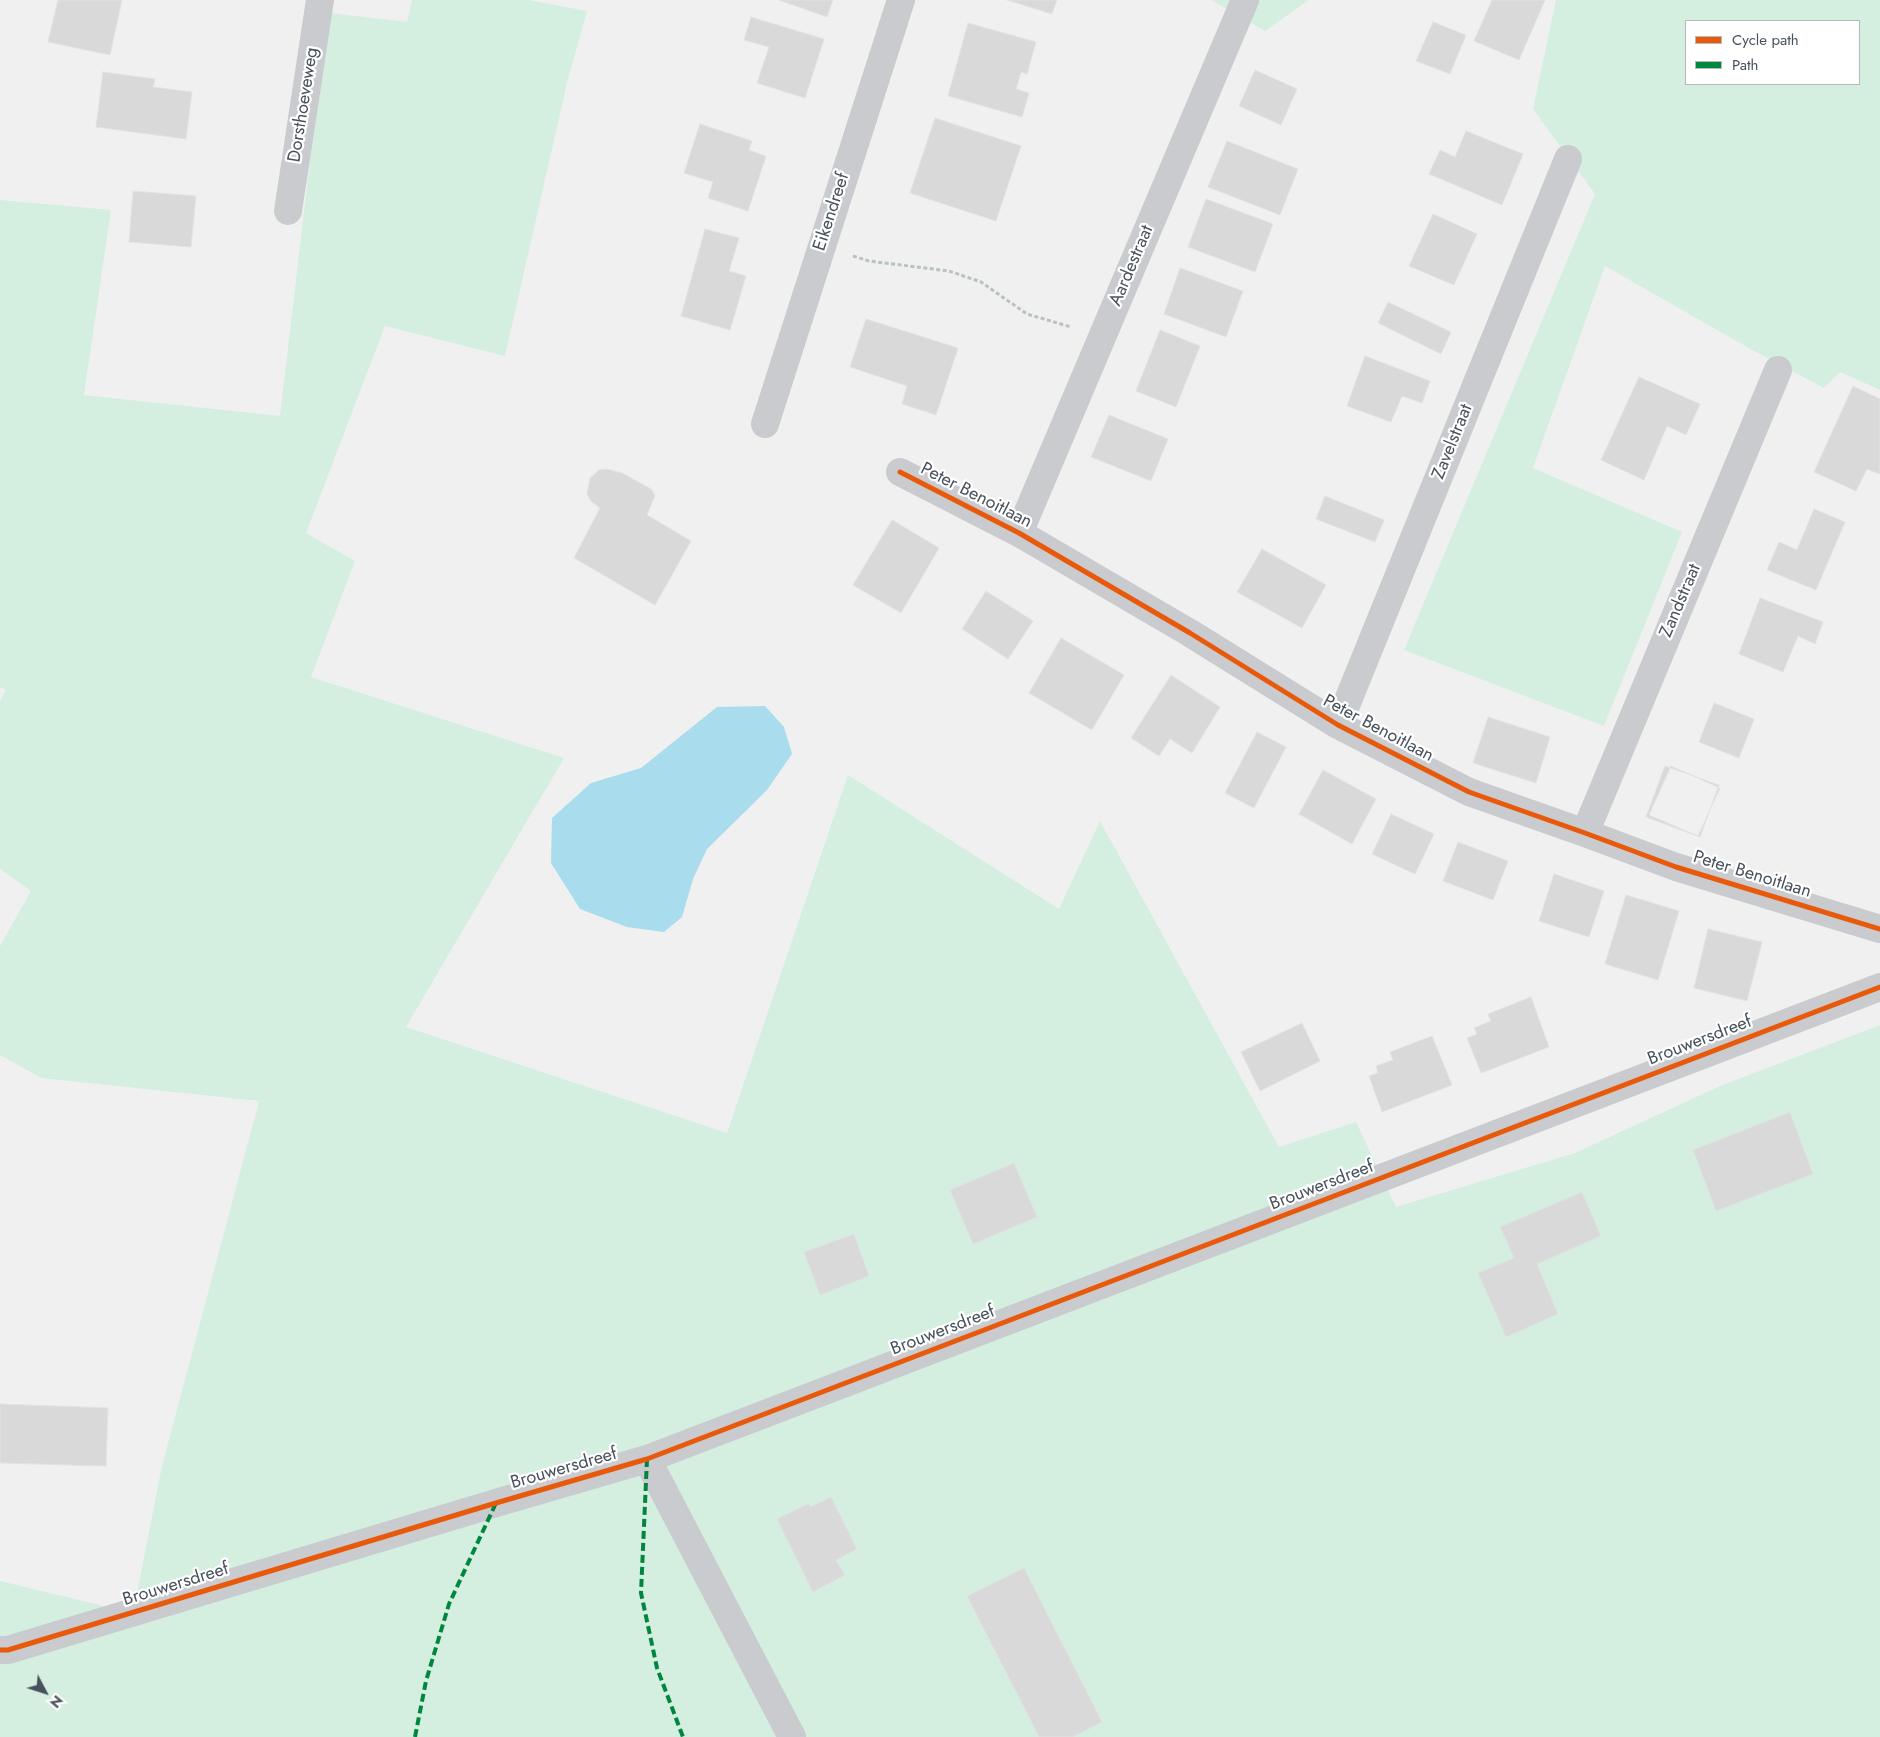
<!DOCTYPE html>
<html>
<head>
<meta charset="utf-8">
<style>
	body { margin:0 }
	#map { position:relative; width:1880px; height:1737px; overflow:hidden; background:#f0f0f0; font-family:Jost,sans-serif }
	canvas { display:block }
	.legend { position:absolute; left:1685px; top:20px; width:175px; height:65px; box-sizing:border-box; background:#fff; border:1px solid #b5b9be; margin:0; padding:6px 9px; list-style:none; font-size:15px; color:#47515c }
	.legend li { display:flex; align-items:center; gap:10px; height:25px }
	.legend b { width:25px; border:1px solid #b5b9be }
	.north { position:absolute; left:20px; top:1667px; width:50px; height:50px; -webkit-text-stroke:4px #fff; paint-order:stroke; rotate:130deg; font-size:14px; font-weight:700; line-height:20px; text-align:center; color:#47515c }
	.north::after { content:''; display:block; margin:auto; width:18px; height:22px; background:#47515c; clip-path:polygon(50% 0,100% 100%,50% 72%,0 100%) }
</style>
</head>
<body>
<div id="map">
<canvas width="1880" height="1737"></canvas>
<ul class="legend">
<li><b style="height:6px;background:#e8590c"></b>Cycle path</li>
<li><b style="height:6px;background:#00873e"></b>Path</li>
</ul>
<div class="north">N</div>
</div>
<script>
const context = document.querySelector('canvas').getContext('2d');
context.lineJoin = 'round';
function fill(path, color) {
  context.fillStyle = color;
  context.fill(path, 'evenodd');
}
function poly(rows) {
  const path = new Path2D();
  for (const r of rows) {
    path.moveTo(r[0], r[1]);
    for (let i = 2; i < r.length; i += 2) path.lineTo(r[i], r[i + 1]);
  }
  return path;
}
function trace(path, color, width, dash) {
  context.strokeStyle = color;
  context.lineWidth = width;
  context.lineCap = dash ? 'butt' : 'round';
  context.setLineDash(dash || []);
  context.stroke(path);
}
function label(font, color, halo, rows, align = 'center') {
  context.font = font + ' Jost,sans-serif';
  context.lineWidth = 4.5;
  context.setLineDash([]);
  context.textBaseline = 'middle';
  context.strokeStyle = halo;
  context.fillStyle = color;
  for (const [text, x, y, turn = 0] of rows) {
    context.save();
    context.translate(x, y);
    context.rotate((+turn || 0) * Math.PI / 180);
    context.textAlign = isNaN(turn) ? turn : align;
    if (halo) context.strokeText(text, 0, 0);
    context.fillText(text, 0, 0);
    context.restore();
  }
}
fill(poly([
	[412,0,529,0,587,11,567,83,505,356,385,326,306,533,355,561,311,677,564,758,406,1027,727,1133,848,775,1059,909,1100,821,1279,1147,1356,1122,1396,1207,1575,1153,1720,1086,1880,1025,1880,1737,0,1737,0,1581,133,1613,162,1466,259,1101,41,1078,0,1055,0,946,31,891,0,869,0,701,6,690,0,687,0,200,111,210,84,395,280,416,309,169,317,42,322,12,407,22],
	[1211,0,1309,0,1265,31],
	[1556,0,1880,0,1880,390,1840,372,1824,388,1754,351,1605,266,1533,468,1682,532,1604,726,1404,650,1595,194,1533,109],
	[1686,21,1859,21,1859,84,1686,84]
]), '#d4efe0');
fill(poly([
	[765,706,784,727,792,754,767,790,707,849,693,879,682,917,664,932,627,927,580,909,551,863,552,818,591,783,641,768,717,707]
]), '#a9dcec');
const building = poly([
	[58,0,122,0,110,55,48,42,58,0],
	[779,0,833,0,827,17,779,0],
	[1007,0,1057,0,1052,14,1007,0],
	[1492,0,1545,0,1519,60,1474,41,1492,0],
	[751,17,824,39,805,98,757,83,769,47,744,40,751,17],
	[1433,22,1466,35,1450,74,1416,61,1433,22],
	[968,23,1036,42,1027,74,1021,72,1016,89,1029,93,1022,117,948,96,968,23],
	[1255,70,1297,89,1281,125,1239,106,1255,70],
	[103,72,155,79,153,87,192,92,186,139,96,127,103,72],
	[935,118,1021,146,996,221,910,193,935,118],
	[700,124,752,141,749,150,766,156,748,211,708,198,713,182,684,173,700,124],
	[1466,131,1523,154,1502,205,1429,174,1440,150,1455,157,1466,131],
	[1227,141,1298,169,1280,215,1208,187,1227,141],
	[133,191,196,196,191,247,129,242,133,191],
	[1206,199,1273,224,1255,272,1188,247,1206,199],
	[1433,214,1477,234,1454,285,1409,266,1433,214],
	[705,229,739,238,729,271,746,276,730,330,681,316,705,229],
	[1180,268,1243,291,1226,337,1164,314,1180,268],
	[1388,302,1451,332,1441,354,1378,323,1388,302],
	[866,319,958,348,936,415,902,404,907,386,850,367,866,319],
	[1160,330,1200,346,1176,407,1136,391,1160,330],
	[1365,356,1430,381,1422,403,1402,396,1391,422,1347,406,1365,356],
	[1639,377,1700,404,1686,435,1667,426,1644,480,1601,460,1639,377],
	[1853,386,1880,399,1880,472,1879,474,1867,469,1856,491,1814,472,1853,386],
	[1109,415,1168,439,1151,481,1091,457,1109,415],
	[606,469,622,473,651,489,655,495,647,515,691,541,655,605,574,558,600,508,591,501,587,494,590,478,599,470,606,469],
	[1325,496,1384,520,1375,542,1316,519,1325,496],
	[1814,509,1845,522,1816,590,1767,570,1779,542,1797,550,1814,509],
	[892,520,939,548,901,613,853,585,892,520],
	[1262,549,1326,585,1302,628,1237,592,1262,549],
	[986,591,1033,621,1008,659,962,629,986,591],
	[1760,598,1823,622,1815,644,1798,636,1783,672,1739,654,1760,598],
	[1061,638,1124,675,1092,730,1029,693,1061,638],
	[1171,675,1220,707,1192,753,1170,739,1159,756,1131,738,1171,675],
	[1714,703,1754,719,1739,758,1699,742,1714,703],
	[1488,717,1550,737,1536,783,1473,763,1488,717],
	[1257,732,1286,747,1254,808,1225,793,1257,732],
	[1665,766,1719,785,1700,837,1646,817,1665,766],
	[1671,766,1720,788,1698,836,1649,815,1671,766],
	[1323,770,1376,799,1352,844,1299,814,1323,770],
	[1391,814,1434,834,1415,874,1372,854,1391,814],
	[1458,842,1508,861,1493,900,1443,881,1458,842],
	[1554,874,1604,891,1589,937,1539,921,1554,874],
	[1626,895,1679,911,1658,980,1605,964,1626,895],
	[1708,929,1762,942,1747,1001,1694,988,1708,929],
	[1531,997,1549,1047,1481,1073,1467,1038,1477,1034,1474,1028,1491,1021,1488,1014,1531,997],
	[1302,1023,1320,1061,1260,1091,1241,1052,1302,1023],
	[1432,1036,1452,1085,1382,1112,1369,1076,1378,1073,1376,1066,1393,1060,1390,1052,1432,1036],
	[1790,1112,1813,1174,1716,1211,1693,1150,1790,1112],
	[1014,1163,1037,1217,973,1244,950,1190,1014,1163],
	[1582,1192,1601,1236,1537,1264,1558,1314,1506,1337,1478,1273,1514,1258,1500,1227,1582,1192],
	[854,1234,869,1276,820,1295,804,1252,854,1234],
	[0,1404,108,1408,106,1466,0,1463,0,1404],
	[831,1497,857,1549,836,1560,845,1575,813,1592,777,1519,809,1503,810,1507,831,1497],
	[1024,1568,1102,1722,1073,1737,1039,1737,967,1596,1024,1568]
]);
fill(building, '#d9d9da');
trace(building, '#e1e2e3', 1);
trace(poly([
	[853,256,869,261,949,271,981,282,1027,314,1071,327]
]), '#b8c3c0', 3, [4, 2.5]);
trace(poly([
	[288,211,320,0],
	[765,424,901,0],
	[900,472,1019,533,1190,633,1338,725,1469,792,1585,833,1676,867,1880,929],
	[1019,533,1245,0],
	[1338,725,1568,159],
	[1585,833,1778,370],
	[647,1459,792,1737],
	[0,1650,8,1650,496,1503,647,1459,1880,987]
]), '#c9cbce', 28);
trace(poly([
	[647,1459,641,1593,657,1668,683,1737],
	[415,1737,426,1681,449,1604,496,1503]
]), '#00873e', 4, [8, 4]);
trace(poly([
	[900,472,1019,533,1190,633,1338,725,1469,792,1585,833,1676,867,1880,929],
	[0,1650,8,1650,496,1503,647,1459,1880,987]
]), '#e8590c', 5);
label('18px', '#47515c', '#fff', [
	["Dorsthoeveweg",304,105,-81],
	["Eikendreef",832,212,-72],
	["Aardestraat",1132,266,-67],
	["Zavelstraat",1453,442,-68],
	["Peter Benoitlaan",976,496,27],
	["Zandstraat",1681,601,-67],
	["Peter Benoitlaan",1378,729,28],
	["Peter Benoitlaan",1752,875,17],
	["Brouwersdreef",1700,1041,-21],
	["Brouwersdreef",1322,1186,-21],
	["Brouwersdreef",943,1331,-21],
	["Brouwersdreef",564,1469,-16],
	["Brouwersdreef",176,1585,-17]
]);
</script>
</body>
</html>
